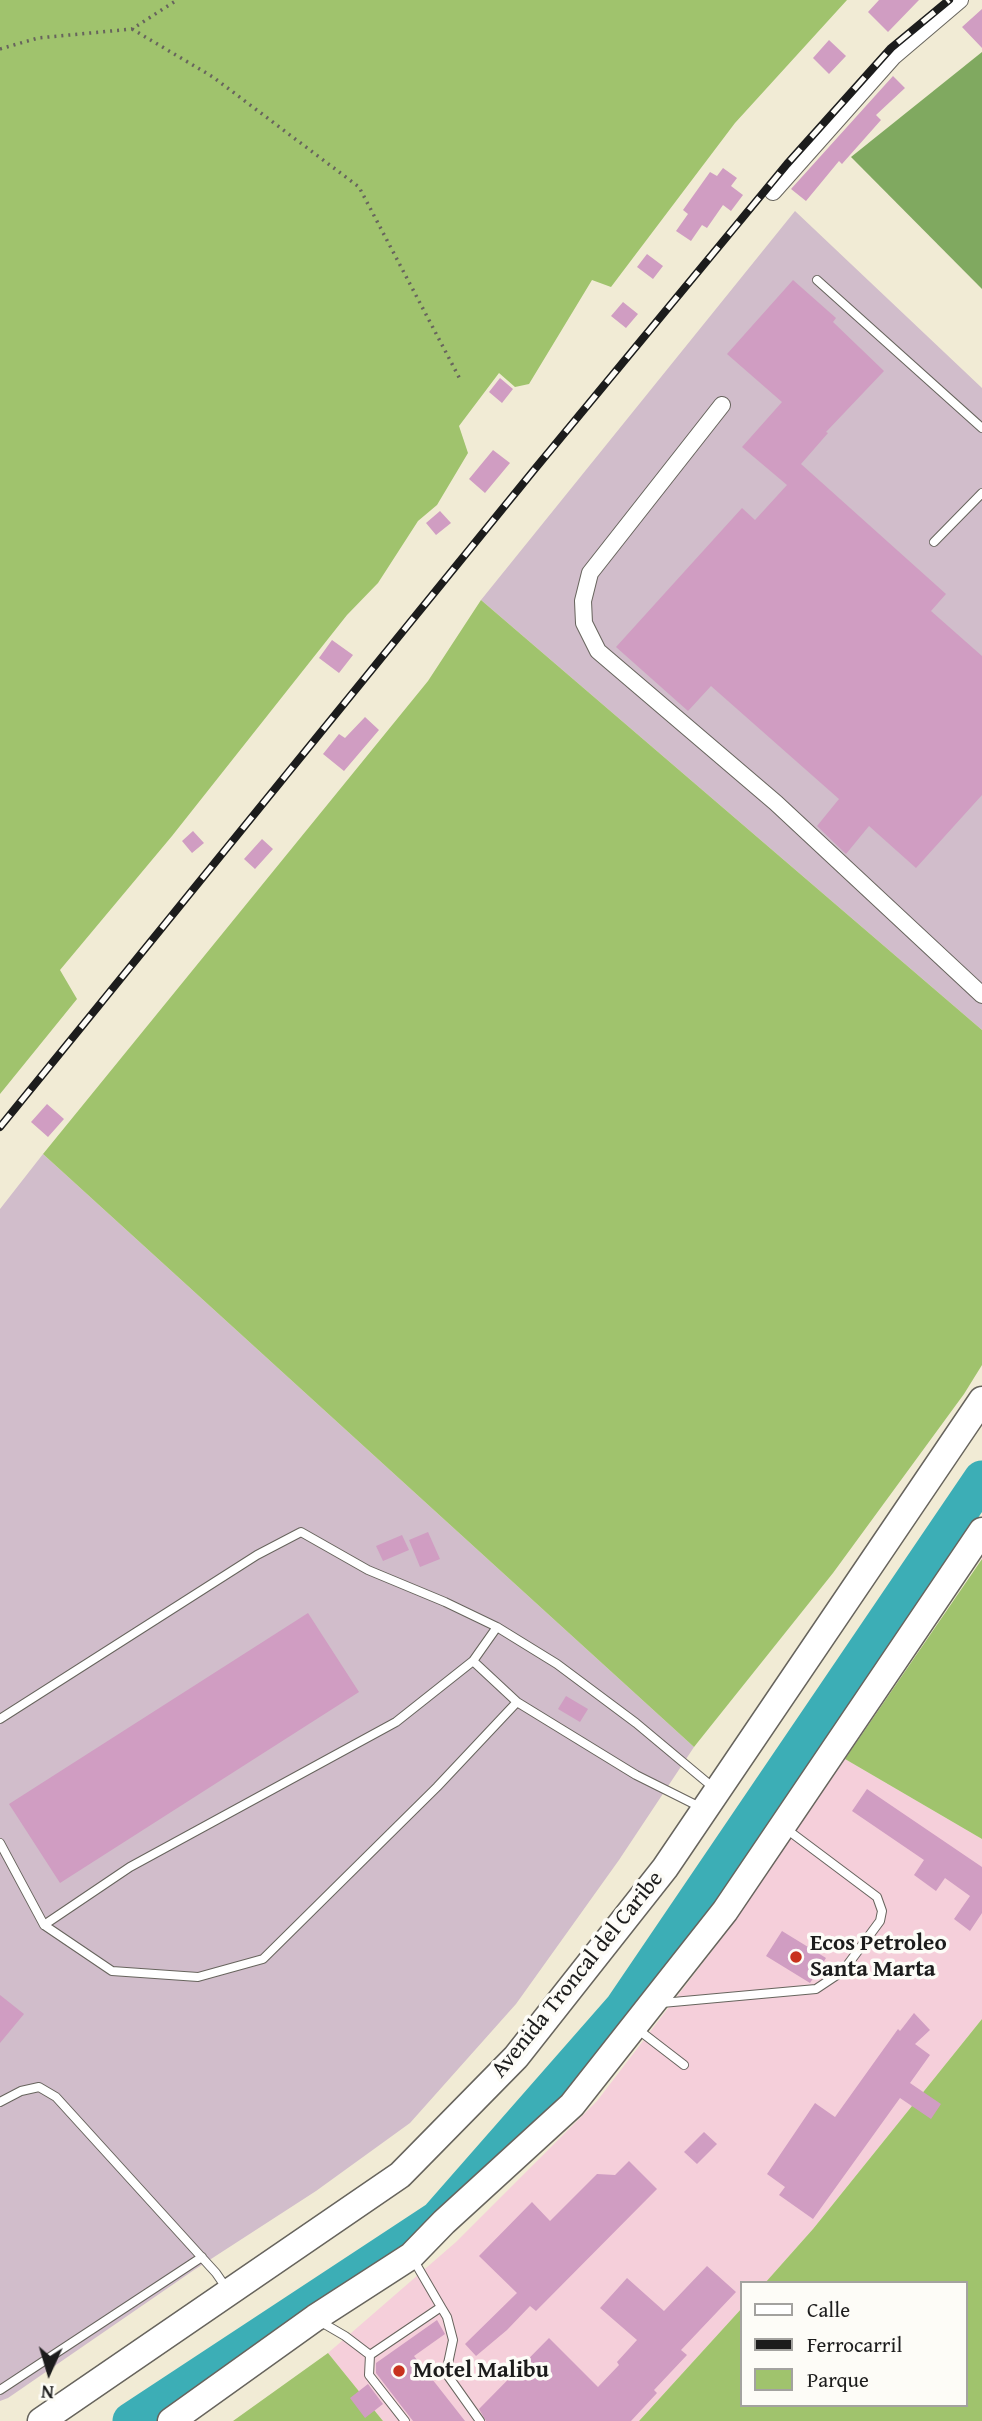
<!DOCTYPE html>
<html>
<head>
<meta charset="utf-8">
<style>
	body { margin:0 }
	#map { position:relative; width:982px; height:2421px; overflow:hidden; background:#f1ebd5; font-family:"Gentium Book Plus",serif }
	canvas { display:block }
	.legend { position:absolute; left:740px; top:2281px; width:228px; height:126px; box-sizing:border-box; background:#fdfcf7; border:2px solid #a3a29f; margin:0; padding:9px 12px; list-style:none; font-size:21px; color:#1c1c1c }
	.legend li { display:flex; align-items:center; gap:14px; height:35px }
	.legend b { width:35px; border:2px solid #a3a29f }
	.north { position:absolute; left:14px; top:2337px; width:70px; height:70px; -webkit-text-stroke:5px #fdfcf7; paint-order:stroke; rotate:184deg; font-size:19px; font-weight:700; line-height:28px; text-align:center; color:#1c1c1c }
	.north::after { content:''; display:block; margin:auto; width:24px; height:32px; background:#1c1c1c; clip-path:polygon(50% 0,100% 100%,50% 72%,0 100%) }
</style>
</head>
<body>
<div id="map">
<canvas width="982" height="2421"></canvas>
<ul class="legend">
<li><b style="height:9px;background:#fff"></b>Calle</li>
<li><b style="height:9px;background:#1c1c1c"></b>Ferrocarril</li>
<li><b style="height:19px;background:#a0c36d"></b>Parque</li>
</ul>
<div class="north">N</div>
</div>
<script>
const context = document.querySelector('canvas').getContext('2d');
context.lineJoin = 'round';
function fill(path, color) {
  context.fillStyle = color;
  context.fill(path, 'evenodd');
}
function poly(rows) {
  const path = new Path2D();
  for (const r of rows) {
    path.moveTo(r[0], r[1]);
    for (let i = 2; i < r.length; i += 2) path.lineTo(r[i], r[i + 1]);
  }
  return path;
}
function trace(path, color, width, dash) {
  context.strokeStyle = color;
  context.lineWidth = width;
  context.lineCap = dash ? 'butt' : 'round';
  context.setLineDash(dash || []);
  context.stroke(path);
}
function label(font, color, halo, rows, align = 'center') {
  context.font = font + ' "Gentium Book Plus",serif';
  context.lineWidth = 7;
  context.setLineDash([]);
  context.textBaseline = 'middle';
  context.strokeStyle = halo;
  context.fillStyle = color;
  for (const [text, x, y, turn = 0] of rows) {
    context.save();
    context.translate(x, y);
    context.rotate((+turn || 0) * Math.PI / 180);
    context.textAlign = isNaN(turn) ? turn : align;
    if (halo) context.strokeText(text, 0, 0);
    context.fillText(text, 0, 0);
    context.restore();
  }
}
fill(poly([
	[845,1759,982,1839,982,2019,813,2229,765,2283,742,2283,742,2308,639,2421,383,2421,328,2353,456,2242,597,2101,731,1926]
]), '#f5cfda');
fill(poly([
	[795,211,982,388,982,1030,481,600],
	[43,1154,694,1747,619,1860,516,2004,410,2123,316,2191,194,2270,8,2398,0,2401,0,1209]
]), '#d1bdcb');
fill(poly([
	[0,0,847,0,735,123,611,287,592,280,529,384,515,387,499,373,459,426,468,453,437,505,418,521,378,583,347,615,172,836,60,970,77,999,0,1094],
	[481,600,982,1030,982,1365,964,1394,833,1573,694,1747,43,1154,428,681],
	[982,1559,982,1839,845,1759],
	[982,2019,982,2421,639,2421,742,2308,742,2405,966,2405,966,2283,765,2283,813,2229],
	[328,2353,383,2421,233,2421]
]), '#a0c36d');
fill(poly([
	[982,52,982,289,851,157]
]), '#80a960');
trace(poly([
	[131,2421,438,2219,623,2008,982,1479]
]), '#3caeb6', 37);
fill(poly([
	[879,0,919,0,888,32,868,12],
	[982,9,982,48,962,27],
	[829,40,846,56,829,74,813,58],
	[893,76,905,88,876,115,881,120,842,164,839,161,806,201,791,189],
	[723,168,737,178,731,186,743,195,731,211,723,205,707,228,702,225,691,241,676,231,688,214,683,210,710,172,717,176],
	[647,254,663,266,653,279,637,267],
	[793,280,836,318,833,322,884,371,826,432,828,433,801,464,946,594,931,611,982,656,982,795,916,868,869,826,846,854,817,826,839,799,711,686,688,711,616,647,742,508,755,520,787,485,742,447,782,402,727,354],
	[623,302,638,314,626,328,611,316],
	[500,378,513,389,502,403,489,392],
	[493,450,510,463,485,493,469,479],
	[440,511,451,523,436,535,426,523],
	[332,640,353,655,339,673,319,658],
	[365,717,379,730,344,771,323,754,339,734,345,738],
	[193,831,204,843,192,853,182,841],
	[262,839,273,849,255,869,244,859],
	[47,1104,64,1119,48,1137,31,1122],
	[428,1532,440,1559,420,1567,409,1540],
	[402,1535,409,1550,383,1561,376,1546],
	[308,1613,359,1692,60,1883,9,1804],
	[566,1696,588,1709,580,1722,558,1709],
	[867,1789,982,1867,982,1913,970,1931,954,1919,970,1896,945,1878,936,1891,914,1875,924,1860,852,1811],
	[782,1931,826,1958,810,1983,766,1956],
	[0,1995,24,2014,0,2043],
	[914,2013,930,2030,915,2044,930,2055,910,2083,941,2104,931,2119,900,2098,813,2219,779,2195,785,2187,767,2174,815,2103,835,2117,898,2029,900,2031],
	[704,2132,717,2144,697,2164,684,2152],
	[629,2161,657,2189,536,2311,530,2306,507,2330,476,2356,465,2344,517,2293,479,2256,532,2202,550,2221,597,2174,615,2175],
	[707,2266,736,2292,681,2350,687,2355,654,2390,657,2393,631,2421,486,2421,479,2409,549,2338,598,2387,619,2365,617,2362,637,2340,600,2308,627,2278,664,2311],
	[437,2320,445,2334,414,2356,465,2421,413,2421,376,2373,376,2363],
	[368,2384,383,2404,365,2418,350,2398]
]), '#d09dc2');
const service = poly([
	[817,280,982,428],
	[934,542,982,493],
	[497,1627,473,1661,396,1722,130,1867,44,1925,112,1971,198,1977,263,1959,437,1787,517,1702],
	[473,1661,517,1702,636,1775,702,1808],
	[0,1719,257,1555,301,1532,368,1570,445,1602,497,1627,557,1664,636,1723,715,1789],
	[0,1843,44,1925],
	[662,2003,816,1989,843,1971,880,1921,882,1911,877,1897,785,1828],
	[636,2028,684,2065],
	[0,2102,21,2091,39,2087,56,2097,216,2273,227,2289],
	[441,2307,447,2317,453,2340,446,2373,480,2421],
	[321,2322,345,2336,370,2355,441,2307,413,2259],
	[370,2355,369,2375,405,2421],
	[0,2390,202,2257]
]);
const minor = poly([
	[773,192,893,57,960,0],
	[722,405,590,573,583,601,584,623,598,651,776,803,982,995]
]);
const trunk = poly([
	[41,2421,400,2175,516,2057,665,1868,982,1400],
	[171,2421,315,2318,411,2256,444,2222,572,2105,725,1911,982,1531]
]);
trace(service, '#67645d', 10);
trace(minor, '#67645d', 18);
trace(trunk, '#67645d', 29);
trace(poly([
	[132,29,213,77,359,187,461,381],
	[0,49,38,38,132,29,177,0]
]), '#67645d', 3.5, [2, 5]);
trace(service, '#fff', 8);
trace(minor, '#fff', 16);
trace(trunk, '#fff', 26);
const rail = poly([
	[0,1127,534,470,787,164,891,48,949,0]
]);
trace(rail, '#1c1c1c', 8);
trace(rail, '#fdfcf7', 5, [16]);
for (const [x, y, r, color] of [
	[796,1957,7,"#c8321e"],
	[399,2371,7,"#c8321e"]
]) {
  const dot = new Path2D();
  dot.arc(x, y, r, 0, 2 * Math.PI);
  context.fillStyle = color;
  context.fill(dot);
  trace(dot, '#fdfcf7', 2.5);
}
label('bold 23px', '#1c1c1c', '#fdfcf7', [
	["Ecos Petroleo",810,1944],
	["Santa Marta",810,1970],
	["Motel Malibu",413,2371]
], 'left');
label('23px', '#1c1c1c', '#fdfcf7', [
	["Avenida Troncal del Caribe",578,1975,-51]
]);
</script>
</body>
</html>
